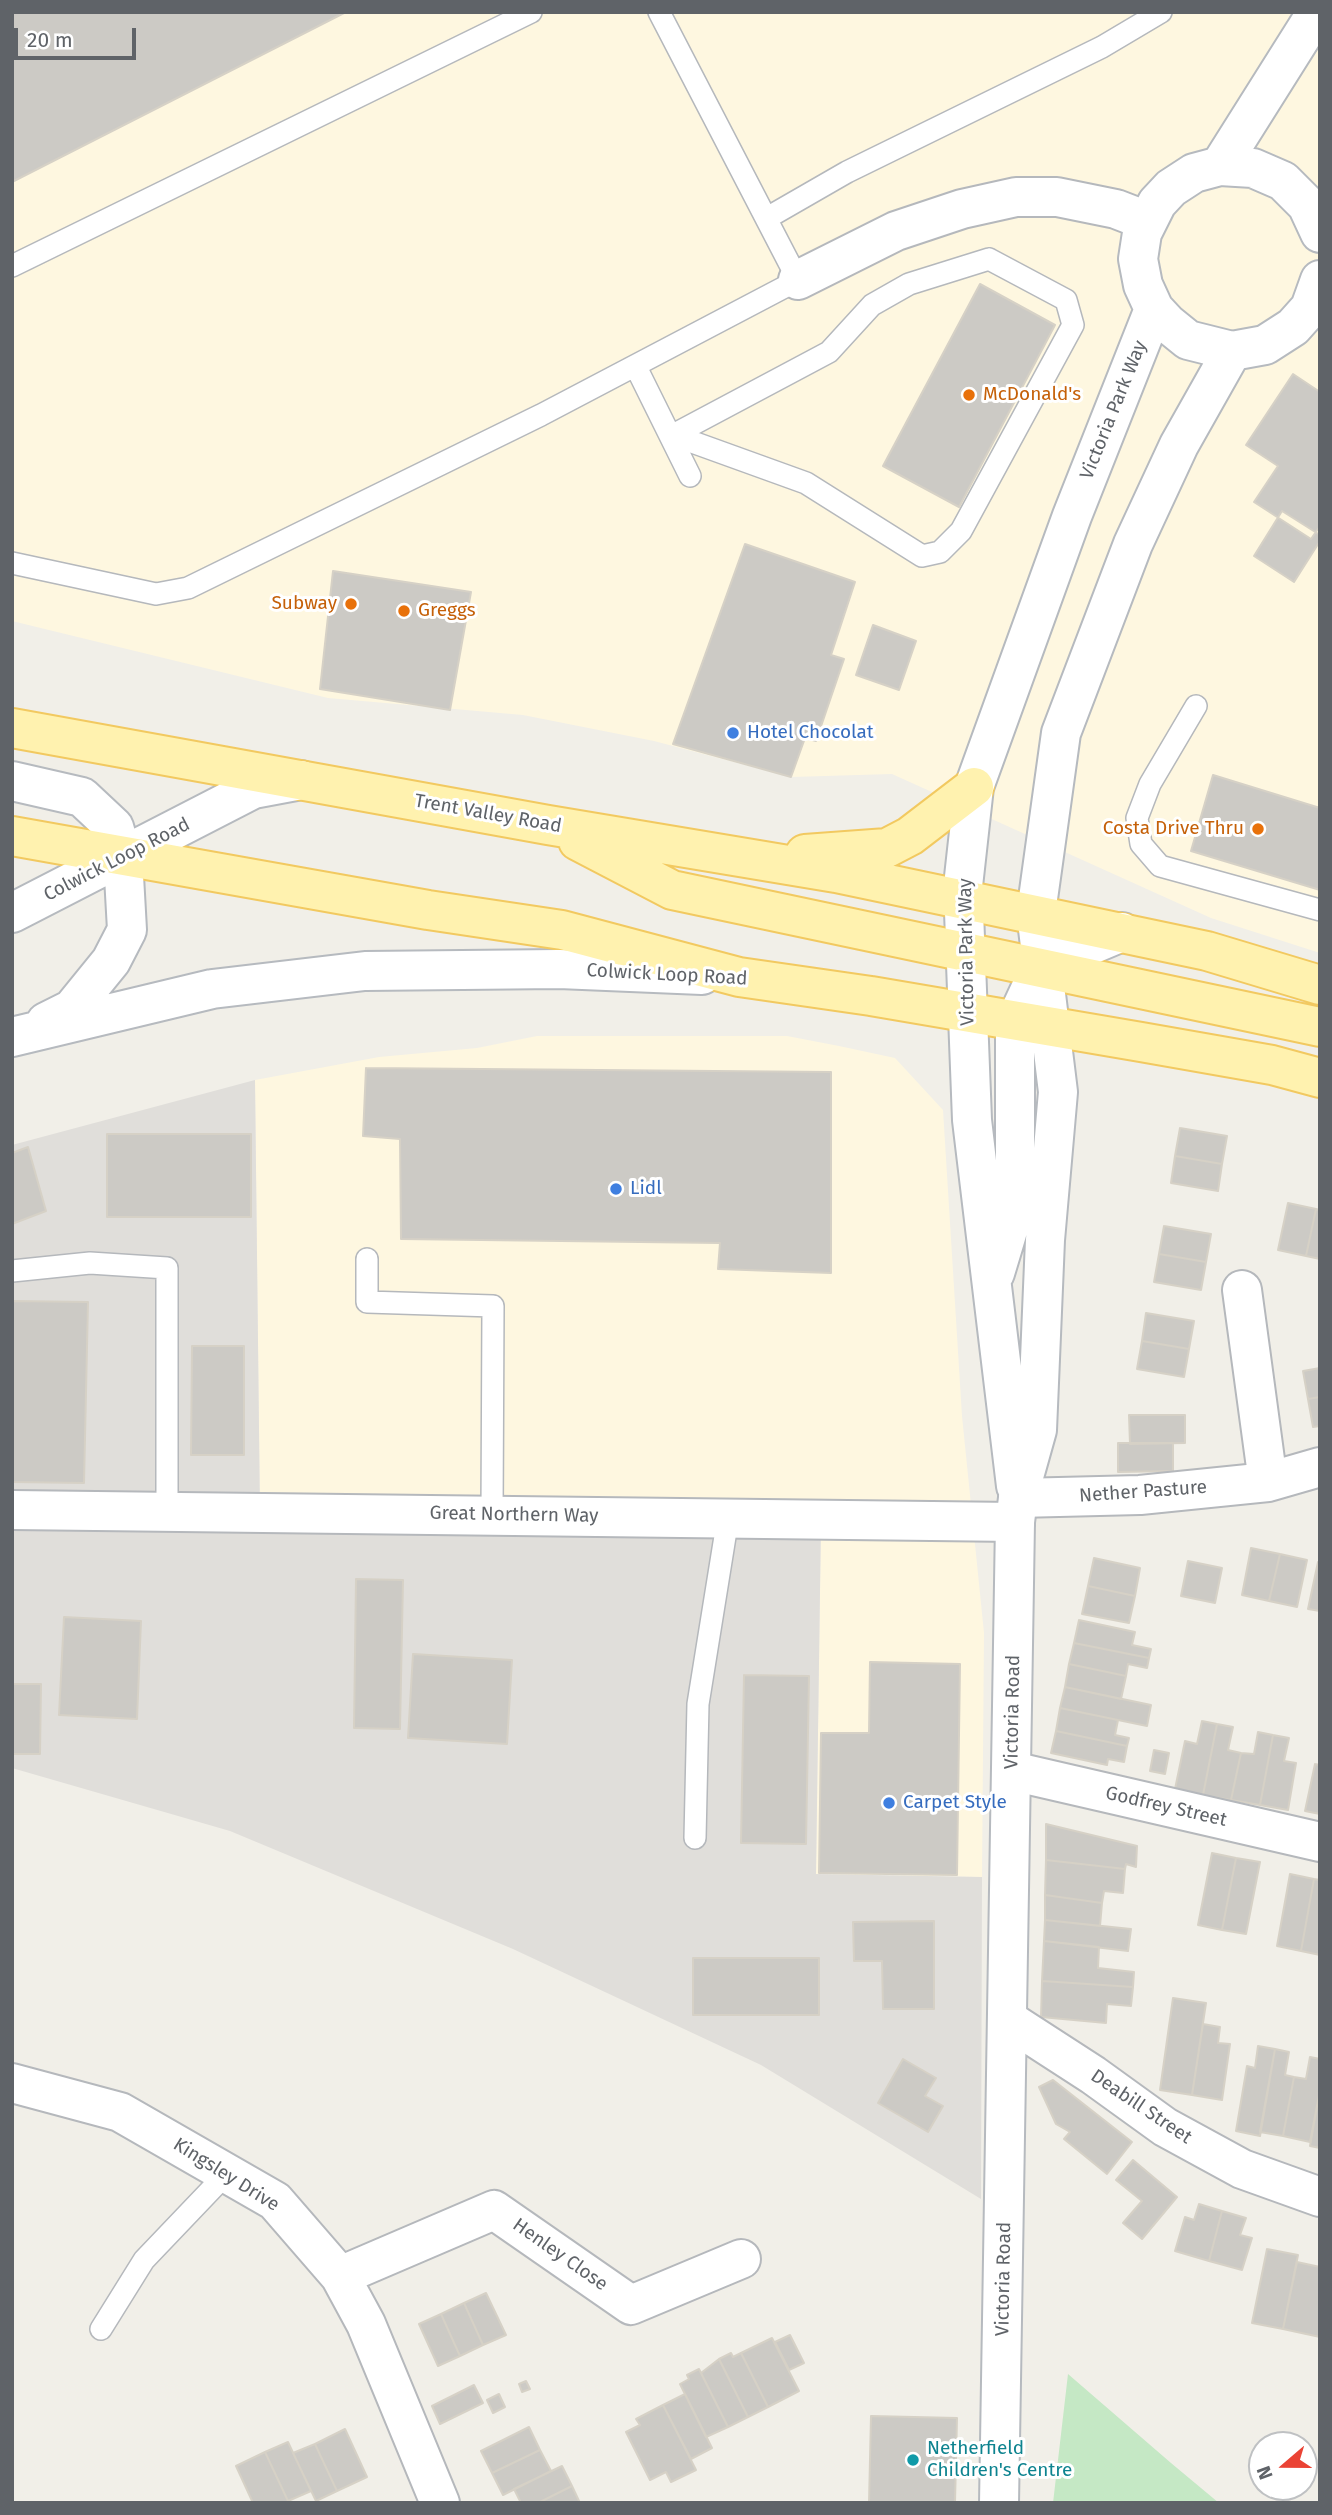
<!DOCTYPE html>
<html>
<head>
<meta charset="utf-8">
<style>
	body { margin:0 }
	#map { position:relative; width:1332px; height:2515px; overflow:hidden; background:#f1efe8; font-family:"Fira Sans",sans-serif }
	canvas { display:block }
	.frame { position:absolute; inset:0; border:14px solid #5f6368; pointer-events:none }
	.north { position:absolute; left:1248px; top:2431px; width:70px; height:70px; box-sizing:border-box; background:#fff; border:2px solid #bfc1c3; border-radius:50%; rotate:250deg; font-size:19px; font-weight:700; line-height:28px; text-align:center; color:#5f6368 }
	.north::after { content:''; display:block; margin:auto; width:24px; height:32px; background:#ea4335; clip-path:polygon(50% 0,100% 100%,50% 72%,0 100%) }
	.scale { position:absolute; left:14px; top:28px; width:122px; height:32px; box-sizing:border-box; border:4px solid #5f6368; border-top:0; padding-left:9px; font-size:21px; line-height:24px; white-space:nowrap; color:#5f6368; -webkit-text-stroke:5px #fff; paint-order:stroke }
</style>
</head>
<body>
<div id="map">
<canvas width="1332" height="2515"></canvas>
<div class="frame"></div>
<div class="north">N</div>
<div class="scale">20 m</div>
</div>
<script>
const context = document.querySelector('canvas').getContext('2d');
context.lineJoin = 'round';
function fill(path, color) {
  context.fillStyle = color;
  context.fill(path, 'evenodd');
}
function poly(rows) {
  const path = new Path2D();
  for (const r of rows) {
    path.moveTo(r[0], r[1]);
    for (let i = 2; i < r.length; i += 2) path.lineTo(r[i], r[i + 1]);
  }
  return path;
}
function trace(path, color, width, dash) {
  context.strokeStyle = color;
  context.lineWidth = width;
  context.lineCap = dash ? 'butt' : 'round';
  context.setLineDash(dash || []);
  context.stroke(path);
}
function label(font, color, halo, rows, align = 'center') {
  context.font = font + ' "Fira Sans",sans-serif';
  context.lineWidth = 6;
  context.setLineDash([]);
  context.textBaseline = 'middle';
  context.strokeStyle = halo;
  context.fillStyle = color;
  for (const [text, x, y, turn = 0] of rows) {
    context.save();
    context.translate(x, y);
    context.rotate((+turn || 0) * Math.PI / 180);
    context.textAlign = isNaN(turn) ? turn : align;
    if (halo) context.strokeText(text, 0, 0);
    context.fillText(text, 0, 0);
    context.restore();
  }
}
fill(poly([
	[12,12,1320,12,1320,953,1211,918,892,774,791,777,654,741,523,715,328,698,12,621],
	[537,1036,787,1036,839,1046,895,1058,943,1110,962,1416,984,1633,982,1877,816,1874,821,1522,260,1515,255,1080,379,1057,477,1048]
]), '#fef7e0');
fill(poly([
	[255,1080,260,1515,821,1522,816,1874,982,1877,981,2199,761,2065,513,1949,230,1831,12,1768,12,1145]
]), '#e0deda');
fill(poly([
	[1068,2374,1171,2463,1219,2503,1053,2503]
]), '#c5e8c5');
const building = poly([
	[12,12,346,12,12,182,12,12],
	[980,284,1055,325,959,507,883,466,980,284],
	[1293,374,1320,392,1320,526,1311,539,1254,502,1278,466,1246,445,1293,374],
	[1282,511,1320,535,1320,541,1294,582,1254,556,1282,511],
	[745,544,855,582,831,655,844,659,816,741,805,738,791,777,673,744,745,544],
	[333,571,471,592,450,710,320,689,333,571],
	[873,625,916,641,899,690,856,675,873,625],
	[1213,775,1320,808,1320,890,1191,851,1213,775],
	[366,1068,831,1072,831,1273,718,1269,720,1243,401,1239,400,1139,363,1136,366,1068],
	[1180,1128,1227,1136,1222,1164,1175,1156,1180,1128],
	[107,1134,251,1134,251,1217,107,1217,107,1134],
	[28,1147,46,1211,12,1224,12,1153,28,1147],
	[1175,1156,1222,1164,1218,1191,1171,1183,1175,1156],
	[1288,1203,1316,1209,1306,1256,1278,1250,1288,1203],
	[1316,1209,1320,1210,1320,1259,1306,1256,1316,1209],
	[1164,1226,1211,1234,1206,1262,1159,1254,1164,1226],
	[1159,1254,1206,1262,1201,1290,1154,1282,1159,1254],
	[12,1301,88,1302,84,1483,12,1482,12,1301],
	[1146,1313,1194,1321,1189,1349,1142,1341,1146,1313],
	[1142,1341,1189,1349,1184,1377,1137,1369,1142,1341],
	[192,1346,244,1346,244,1455,191,1455,192,1346],
	[1320,1368,1320,1397,1308,1399,1303,1371,1320,1368],
	[1320,1397,1320,1426,1313,1427,1308,1399,1320,1397],
	[1129,1415,1185,1415,1185,1443,1130,1444,1129,1415],
	[1118,1443,1173,1443,1173,1471,1118,1472,1118,1443],
	[1251,1548,1280,1554,1269,1601,1242,1595,1251,1548],
	[1280,1554,1307,1560,1297,1607,1269,1601,1280,1554],
	[1094,1558,1140,1568,1135,1596,1088,1586,1094,1558],
	[1188,1561,1222,1568,1215,1603,1181,1596,1188,1561],
	[1318,1562,1320,1562,1320,1611,1308,1609,1318,1562],
	[356,1579,403,1580,400,1729,354,1728,356,1579],
	[1088,1586,1135,1596,1129,1623,1082,1614,1088,1586],
	[64,1617,141,1621,137,1719,59,1715,64,1617],
	[1079,1620,1135,1632,1132,1645,1151,1649,1149,1658,1074,1643,1079,1620],
	[1074,1643,1149,1658,1147,1668,1128,1664,1126,1676,1069,1664,1074,1643],
	[413,1654,512,1660,507,1744,408,1738,413,1654],
	[870,1662,960,1664,957,1875,819,1873,821,1733,869,1733,870,1662],
	[1069,1664,1126,1676,1121,1699,1065,1687,1069,1664],
	[744,1675,809,1676,806,1844,741,1843,744,1675],
	[12,1684,41,1684,40,1754,12,1754,12,1684],
	[1065,1687,1151,1705,1147,1726,1060,1708,1065,1687],
	[1060,1708,1118,1720,1115,1735,1129,1738,1127,1746,1056,1731,1060,1708],
	[1202,1721,1217,1724,1203,1795,1175,1789,1185,1741,1197,1744,1202,1721],
	[1217,1724,1233,1727,1228,1750,1241,1753,1231,1800,1203,1795,1217,1724],
	[1056,1731,1127,1746,1124,1762,1108,1759,1107,1765,1051,1753,1056,1731],
	[1258,1732,1273,1735,1260,1805,1231,1800,1241,1753,1254,1754,1258,1732],
	[1273,1735,1289,1738,1284,1761,1296,1763,1288,1810,1260,1805,1273,1735],
	[1154,1750,1169,1753,1165,1774,1150,1771,1154,1750],
	[1315,1764,1320,1765,1320,1814,1305,1811,1315,1764],
	[1046,1824,1137,1846,1136,1867,1126,1864,1125,1869,1046,1860,1046,1824],
	[1212,1853,1236,1858,1222,1930,1198,1925,1212,1853],
	[1236,1858,1260,1862,1246,1934,1222,1930,1236,1858],
	[1046,1860,1125,1869,1123,1893,1104,1891,1102,1903,1045,1895,1046,1860],
	[1290,1874,1314,1879,1301,1951,1277,1946,1290,1874],
	[1314,1879,1320,1880,1320,1955,1301,1951,1314,1879],
	[1045,1895,1102,1903,1100,1926,1045,1920,1045,1895],
	[1045,1920,1131,1929,1128,1951,1044,1941,1045,1920],
	[934,1921,934,2009,883,2009,882,1961,854,1961,853,1922,934,1921],
	[1044,1941,1099,1947,1098,1968,1134,1972,1133,1987,1042,1981,1044,1941],
	[693,1958,819,1958,819,2015,693,2015,693,1958],
	[1042,1981,1133,1987,1131,2006,1107,2004,1106,2023,1041,2017,1042,1981],
	[1173,1998,1206,2003,1192,2095,1160,2090,1173,1998],
	[1203,2024,1220,2027,1218,2043,1230,2044,1222,2100,1192,2095,1203,2024],
	[1258,2046,1275,2049,1260,2136,1236,2131,1247,2066,1255,2068,1258,2046],
	[1275,2049,1289,2052,1285,2075,1294,2077,1283,2136,1260,2132,1275,2049],
	[1310,2057,1320,2059,1320,2090,1310,2142,1283,2136,1294,2077,1306,2079,1310,2057],
	[903,2059,936,2078,925,2096,943,2106,928,2132,878,2103,903,2059],
	[1053,2080,1132,2142,1107,2174,1064,2139,1070,2132,1056,2124,1039,2087,1053,2080],
	[1320,2090,1320,2148,1310,2146,1320,2090],
	[1133,2160,1177,2197,1142,2239,1123,2223,1142,2201,1116,2180,1133,2160],
	[1199,2204,1222,2211,1209,2261,1175,2251,1185,2217,1194,2220,1199,2204],
	[1222,2211,1246,2218,1240,2235,1252,2238,1242,2270,1209,2261,1222,2211],
	[1267,2249,1298,2255,1283,2329,1252,2323,1267,2249],
	[1297,2262,1320,2267,1320,2337,1283,2329,1297,2262],
	[486,2293,506,2335,483,2345,464,2303,486,2293],
	[464,2303,483,2345,460,2356,441,2314,464,2303],
	[441,2314,460,2356,438,2366,419,2324,441,2314],
	[790,2335,804,2363,789,2370,775,2342,790,2335],
	[772,2338,799,2391,768,2407,741,2353,772,2338],
	[731,2353,733,2357,741,2353,768,2407,748,2417,719,2359,731,2353],
	[719,2359,748,2417,728,2427,701,2373,719,2359],
	[699,2369,728,2427,706,2437,680,2384,689,2379,687,2375,699,2369],
	[526,2381,530,2389,522,2392,519,2384,526,2381],
	[474,2385,483,2403,440,2424,432,2406,474,2385],
	[499,2394,505,2407,493,2413,487,2400,499,2394],
	[685,2394,712,2448,691,2459,663,2405,685,2394],
	[663,2405,696,2470,671,2482,666,2472,650,2480,626,2432,640,2425,636,2419,663,2405],
	[871,2416,957,2418,955,2503,869,2503,871,2416],
	[529,2427,540,2450,492,2473,481,2451,529,2427],
	[345,2429,367,2477,337,2491,315,2444,345,2429],
	[288,2442,311,2491,288,2501,265,2452,288,2442],
	[315,2444,337,2491,316,2501,293,2453,315,2444],
	[540,2450,551,2471,503,2495,492,2473,540,2450],
	[265,2452,288,2501,286,2503,253,2503,236,2466,265,2452],
	[562,2466,572,2486,538,2503,521,2503,514,2489,562,2466],
	[572,2486,580,2503,538,2503,572,2486]
]);
fill(building, '#cccac5');
trace(building, '#d6d1c6', 2);
const lane = poly([
	[767,218,847,172,1102,47,1161,12],
	[989,259,1066,300,1073,325,961,531,940,552,922,556,806,483,673,435,829,352,872,305,909,284,989,259],
	[12,266,531,12],
	[636,367,690,476],
	[12,563,156,594,188,588,541,415,798,280,659,12],
	[1196,706,1150,784,1137,818,1141,844,1160,866,1320,910],
	[367,1259,367,1302,493,1306,492,1514],
	[12,1271,90,1263,167,1268,167,1511],
	[695,1838,698,1704,728,1518],
	[101,2329,144,2260,228,2172]
]);
const street = poly([
	[798,280,896,231,962,209,1016,197,1057,197,1116,209,1147,221],
	[1242,1290,1268,1482],
	[1018,1498,1140,1495,1268,1482,1320,1467],
	[12,1510,1015,1522],
	[1012,1771,1320,1842],
	[1008,2020,1093,2075,1165,2127,1242,2169,1320,2197],
	[12,2083,120,2112,275,2201,340,2276,366,2324,440,2503],
	[340,2276,494,2210,631,2305,741,2259]
]);
const secondary = poly([
	[1220,166,1317,12],
	[1320,233,1307,205,1283,181,1253,168,1220,166,1194,173,1171,188,1157,203,1142,233,1138,259,1143,285,1154,309,1167,323,1188,340,1232,351,1265,345,1293,327,1310,308,1320,280],
	[12,781,82,797,114,827,123,858,127,930,111,961,72,1009,46,1022],
	[12,913,253,789,301,780],
	[12,1037,212,989,365,971,559,969,702,975],
	[995,1273,1015,1207,1015,1022,1041,966,1122,932],
	[1016,1486,972,1120,963,886,974,787,1072,516,1154,309],
	[999,2503,1015,1522,1018,1498,1037,1430,1045,1240,1058,1092,1036,913,1061,733,1133,544,1179,445,1232,351]
]);
const primary = poly([
	[12,728,548,825,836,873,1207,951,1320,985],
	[12,836,428,910,562,930,739,977,871,996,1141,1042,1272,1065,1320,1078],
	[578,841,672,890,1320,1027],
	[805,854,887,848,910,836,974,787]
]);
trace(lane, '#b5b8bc', 24);
trace(street, '#b5b8bc', 42);
trace(secondary, '#b6babf', 42);
trace(primary, '#f2c960', 42);
trace(lane, '#fff', 21);
trace(street, '#fff', 38);
trace(secondary, '#fff', 38);
trace(primary, '#fff2af', 38);
for (const [x, y, r, color] of [
	[969,395,7,"#e8710a"],
	[351,604,7,"#e8710a"],
	[404,611,7,"#e8710a"],
	[733,733,7,"#3f7fe0"],
	[1258,829,7,"#e8710a"],
	[616,1189,7,"#3f7fe0"],
	[889,1803,7,"#3f7fe0"],
	[913,2460,7,"#0f9aa8"]
]) {
  const dot = new Path2D();
  dot.arc(x, y, r, 0, 2 * Math.PI);
  context.fillStyle = color;
  context.fill(dot);
  trace(dot, '#fff', 2.5);
}
label('19px', '#c56008', '#fff', [
	["McDonald's",983,395],
	["Subway",337,604,"right"],
	["Greggs",418,611],
	["Costa Drive Thru",1244,829,"right"]
], 'left');
label('19px', '#5f6368', '#fff', [
	["Victoria Park Way",1114,410,-68],
	["Trent Valley Road",488,814,10],
	["Colwick Loop Road",117,860,-27],
	["Victoria Park Way",967,952,-91],
	["Colwick Loop Road",667,975,3],
	["Nether Pasture",1143,1492,-4],
	["Great Northern Way",514,1515,1],
	["Victoria Road",1013,1712,-89],
	["Godfrey Street",1166,1807,13],
	["Deabill Street",1141,2107,34],
	["Kingsley Drive",226,2175,32],
	["Henley Close",560,2255,35],
	["Victoria Road",1004,2279,-89]
]);
label('19px', '#366cbe', '#fff', [
	["Hotel Chocolat",747,733],
	["Lidl",630,1189],
	["Carpet Style",903,1803]
], 'left');
label('19px', '#0d838f', '#fff', [
	["Netherfield",927,2449],
	["Children's Centre",927,2471]
], 'left');
</script>
</body>
</html>
